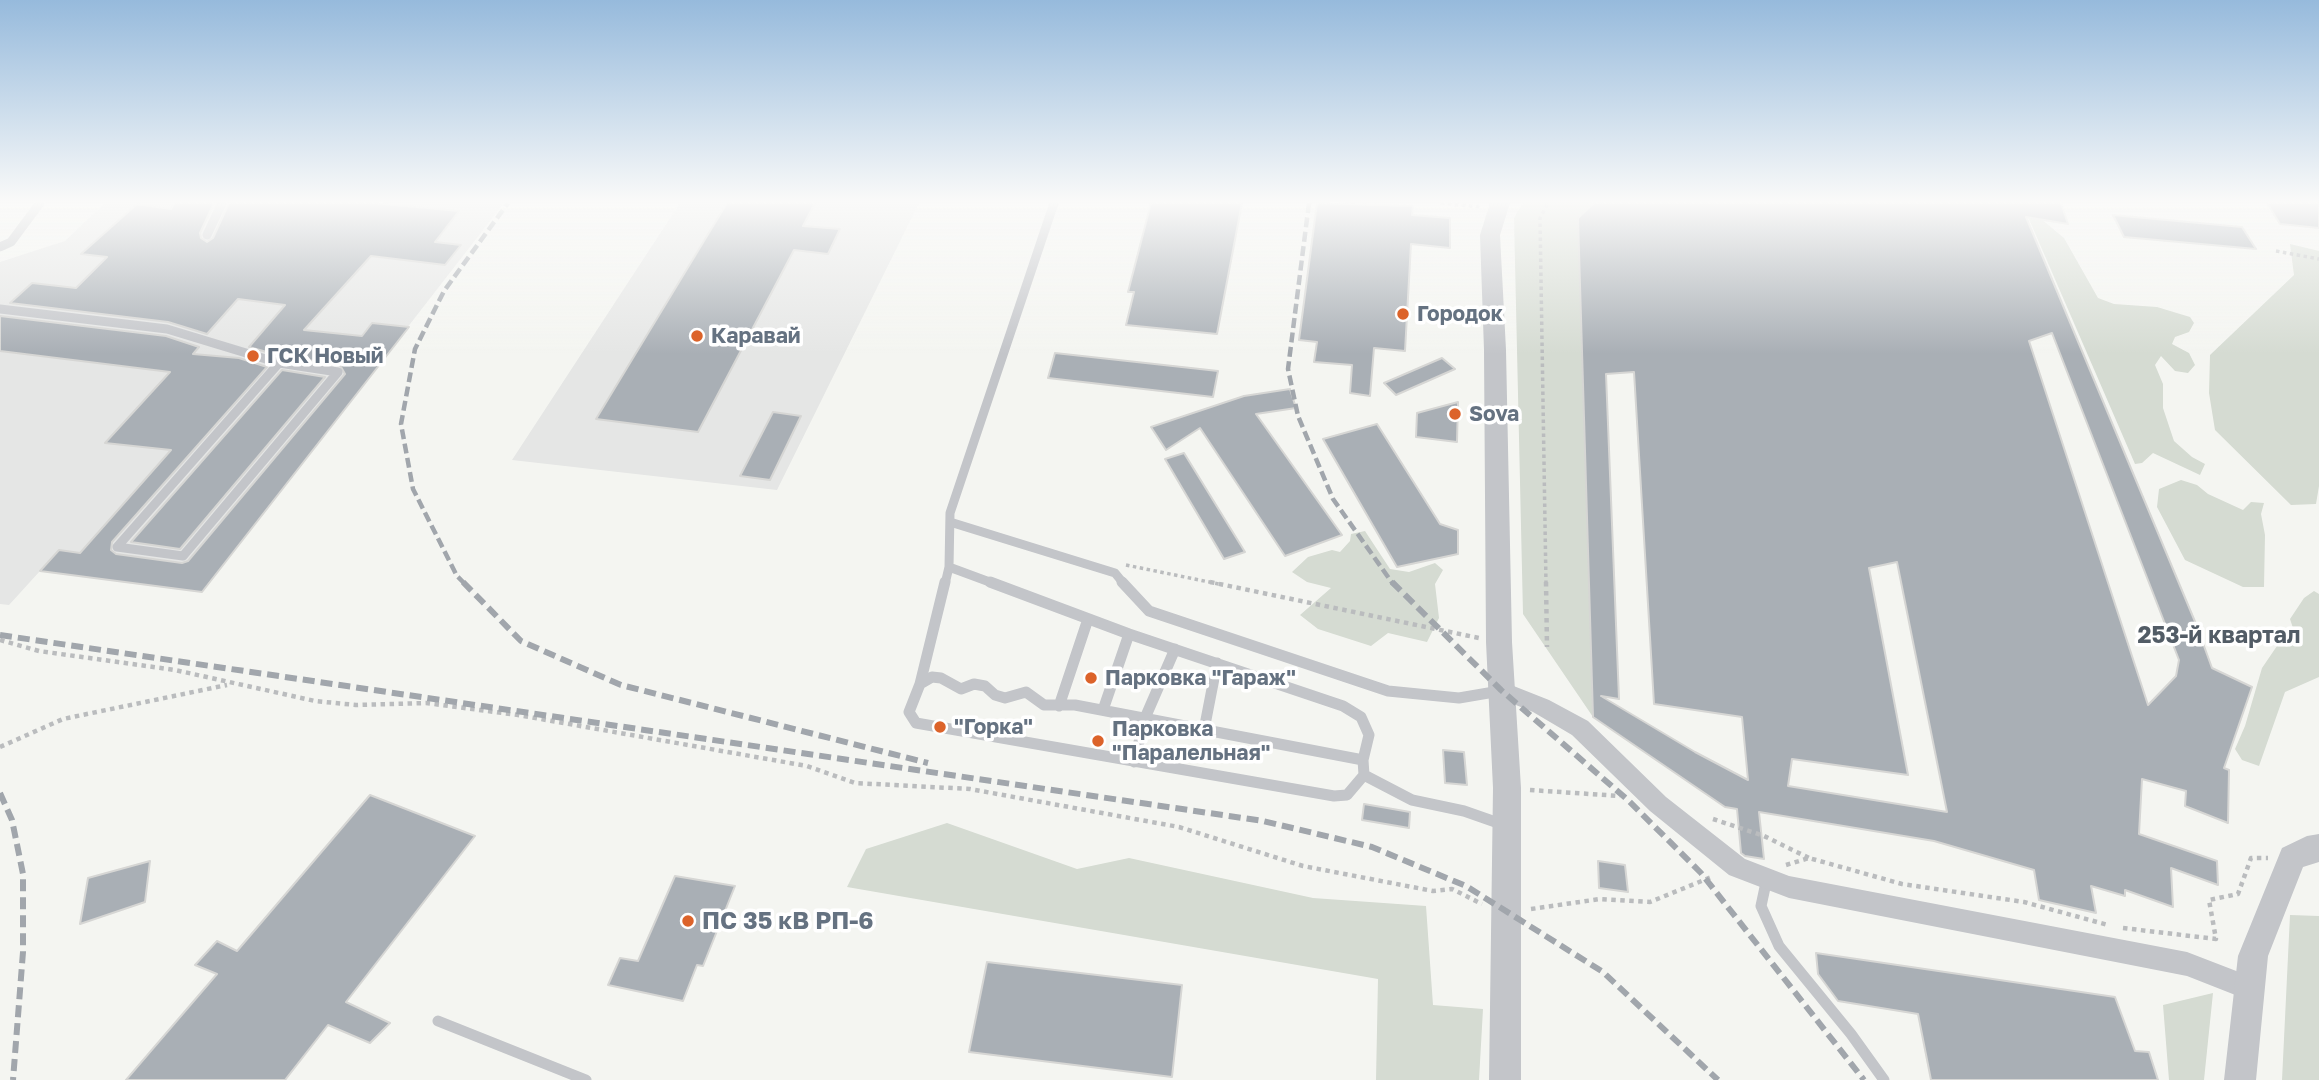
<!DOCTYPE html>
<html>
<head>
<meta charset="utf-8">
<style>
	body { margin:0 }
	canvas { display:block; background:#f4f5f1 }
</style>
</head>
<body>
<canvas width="2319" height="1080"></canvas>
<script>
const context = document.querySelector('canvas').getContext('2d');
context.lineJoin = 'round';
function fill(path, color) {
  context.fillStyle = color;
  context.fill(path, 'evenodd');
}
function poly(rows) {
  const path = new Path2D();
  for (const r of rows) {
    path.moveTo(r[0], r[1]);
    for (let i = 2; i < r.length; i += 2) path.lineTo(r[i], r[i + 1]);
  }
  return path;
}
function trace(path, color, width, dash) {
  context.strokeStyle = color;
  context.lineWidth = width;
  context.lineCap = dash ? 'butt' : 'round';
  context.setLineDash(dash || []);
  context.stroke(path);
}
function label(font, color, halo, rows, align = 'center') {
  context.font = font + ' "Golos Text",sans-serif';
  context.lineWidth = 7;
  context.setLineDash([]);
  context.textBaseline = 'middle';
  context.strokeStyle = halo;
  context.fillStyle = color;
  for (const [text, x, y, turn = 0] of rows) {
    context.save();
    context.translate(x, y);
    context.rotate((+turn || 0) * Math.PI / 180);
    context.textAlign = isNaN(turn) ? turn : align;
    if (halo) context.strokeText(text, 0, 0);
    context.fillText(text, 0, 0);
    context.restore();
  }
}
fill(poly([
	[105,203,504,203,202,592,40,571,9,605,0,604,0,262,65,241],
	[680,203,919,203,777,490,512,460]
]), '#e5e6e5');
fill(poly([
	[1523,203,1594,203,1578,219,1593,717,1523,614,1514,218],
	[2022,203,2064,238,2098,298,2114,304,2157,307,2190,317,2194,323,2189,332,2175,337,2172,344,2189,353,2195,365,2188,373,2175,371,2161,356,2155,365,2163,384,2163,408,2174,441,2192,457,2205,464,2200,475,2153,453,2142,463,2135,464],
	[2290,244,2319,251,2319,486,2316,504,2291,505,2215,430,2209,393,2210,355,2294,275],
	[2181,480,2197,485,2208,494,2243,510,2251,502,2264,503,2261,514,2265,535,2264,587,2243,587,2185,560,2157,507,2159,489],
	[1365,531,1390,569,1409,572,1435,563,1443,570,1435,584,1439,618,1427,642,1388,633,1371,646,1318,629,1300,615,1331,588,1307,582,1292,572,1308,557,1332,550,1340,552,1350,541,1351,534],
	[2314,591,2319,594,2319,677,2285,692,2259,766,2242,760,2235,749,2245,726,2262,668,2277,646,2291,644,2294,631,2290,619,2304,598],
	[947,823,1077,869,1129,858,1313,898,1426,906,1433,1005,1483,1009,1479,1080,1376,1080,1378,979,847,887,866,849],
	[2290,915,2319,916,2319,1080,2282,1080],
	[2213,993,2204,1080,2169,1080,2163,1005]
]), '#d5dbd2');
const building = poly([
	[174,203,214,203,200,233,201,238,207,242,213,238,229,203,374,203,459,211,435,242,461,245,445,265,371,256,304,330,362,336,372,323,409,327,202,592,40,571,59,550,80,553,171,450,105,443,170,372,0,351,0,316,166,336,199,347,193,354,239,358,267,367,112,542,111,550,116,554,182,563,188,561,345,374,340,365,281,356,249,347,285,305,238,299,207,334,168,322,10,303,32,283,76,288,107,257,81,254,137,204,171,209,174,203],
	[727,203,815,203,803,226,840,229,828,254,794,250,698,432,596,419,727,203],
	[1151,203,1242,203,1217,334,1126,325,1134,292,1128,292,1151,203],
	[1317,203,1413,206,1412,215,1450,218,1450,248,1411,244,1405,351,1374,348,1370,396,1350,393,1352,365,1314,362,1317,342,1299,340,1317,203],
	[1594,203,2061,203,2068,224,2026,217,2196,624,2212,668,2252,687,2224,768,2229,770,2228,823,2185,806,2186,791,2142,779,2139,834,2217,861,2218,885,2171,868,2173,907,2125,890,2125,896,2091,886,2096,913,2039,900,2034,870,1934,841,1759,812,1764,859,1745,856,1741,853,1737,809,1725,807,1593,717,1578,218,1594,203],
	[2052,333,2179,660,2176,676,2148,705,2029,341,2052,333],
	[1634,372,1654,704,1742,717,1748,780,1695,752,1601,696,1619,699,1606,374,1634,372],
	[1897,562,1947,812,1788,786,1792,759,1908,775,1869,568,1897,562],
	[2267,203,2319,203,2319,228,2280,224,2267,203],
	[2113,215,2242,227,2256,249,2124,237,2113,215],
	[1055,353,1218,371,1213,397,1048,378,1055,353],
	[1442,358,1455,369,1396,395,1384,383,1442,358],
	[282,370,325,377,180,549,131,542,282,370],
	[1290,389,1296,408,1256,414,1342,535,1285,556,1200,428,1166,450,1151,427,1244,396,1290,389],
	[1458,402,1457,442,1416,437,1417,413,1458,402],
	[773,412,801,416,770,480,740,476,773,412],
	[1377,424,1440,524,1458,530,1458,554,1397,567,1323,439,1377,424],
	[1184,453,1245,552,1224,559,1165,459,1184,453],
	[1443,750,1464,752,1467,785,1445,783,1443,750],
	[370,795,475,836,346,1002,390,1023,370,1043,328,1025,285,1080,126,1080,217,974,195,965,217,941,237,951,370,795],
	[1364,804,1410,812,1409,828,1362,820,1364,804],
	[150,861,145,902,80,924,88,878,150,861],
	[1598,861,1625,865,1628,892,1599,888,1598,861],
	[675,876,735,886,703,966,697,965,683,1001,608,985,620,958,638,961,675,876],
	[1816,953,2115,997,2135,1051,2149,1052,2158,1080,1931,1080,1918,1014,1838,1001,1818,974,1816,953],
	[987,962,1182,985,1172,1077,969,1052,987,962]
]);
fill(building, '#a9afb5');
trace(building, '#d6d6d4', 2);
trace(poly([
	[1441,203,1481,207],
	[2276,251,2319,259],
	[1126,565,1219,584],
	[1546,584,1540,218,1548,203]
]), '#babcbe', 3.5, [3.5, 3.5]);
trace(poly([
	[1210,582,1479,638],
	[1546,582,1547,647],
	[0,640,39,651,175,670,315,701,356,705,426,703,518,715,807,766,855,783,970,789,1179,827,1303,866,1433,891,1452,889,1482,904],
	[0,747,63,719,227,685],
	[1530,790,1620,796],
	[1713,819,1764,836,1809,858],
	[1786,865,1809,858,1902,884,2024,902,2108,925],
	[1531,909,1600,899,1650,902,1714,876],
	[2123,928,2216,939,2209,900,2238,894,2251,858,2268,858]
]), '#babcbe', 4.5, [4.5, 4.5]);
trace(poly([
	[207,235,222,203],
	[0,247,11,242,40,203],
	[0,309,167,329,279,363,338,372],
	[279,363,117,547,183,556,338,372],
	[950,522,1115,573,1124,584],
	[949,567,950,513,1054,203],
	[945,584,949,567,995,584]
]), '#c3c5c9', 9);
trace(poly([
	[945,582,920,684,909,712,916,723,1334,796,1347,795,1364,775,1363,760,1369,735,1361,717,1343,706,1129,634,990,582],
	[1122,582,1149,611,1388,691,1459,698,1500,691],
	[920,684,932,677,941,678,961,689,974,684,985,686,995,695,1005,698,1026,692,1044,705,1075,705,1363,760],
	[1059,706,1088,619],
	[1103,710,1129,634],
	[1204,730,1217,663],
	[1134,762,1145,718,1175,649],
	[1364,775,1412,800,1464,811,1504,825],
	[1767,878,1761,906,1779,946,1851,1034,1884,1080],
	[438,1021,586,1080]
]), '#c3c5c9', 11);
fill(poly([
	[1501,681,1549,700,1588,721,1666,797,1745,859,1789,876,2187,952,2257,979,2260,988,2257,997,2248,1000,2187,976,1789,898,1729,875,1650,811,1572,735,1533,712,1494,696,1490,690,1494,684,1501,681]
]), '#c3c5c9');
fill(poly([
	[1490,203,1510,203,1500,235,1506,350,1512,642,1521,788,1521,1080,1489,1080,1493,788,1486,642,1484,350,1480,235,1490,203],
	[2319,834,2319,862,2303,867,2268,956,2256,1080,2224,1080,2238,956,2282,848,2307,836,2319,834]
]), '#c3c5c9');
trace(poly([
	[1309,203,1288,369,1298,416,1333,499,1393,584],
	[465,584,457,576,413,489,401,424,415,349,444,291,508,203]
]), '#a1a6ac', 4.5, [10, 4.5]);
trace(poly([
	[463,582,521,641,621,685,928,763],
	[1392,582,1501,690,1629,801,1701,873,1864,1080],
	[0,635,1263,821,1372,847,1466,886,1603,972,1718,1080],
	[0,793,12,820,23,874,23,952,13,1080]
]), '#a1a6ac', 6, [12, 6]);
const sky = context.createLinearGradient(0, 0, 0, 354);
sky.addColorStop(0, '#96badc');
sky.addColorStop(0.57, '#fafaf9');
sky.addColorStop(1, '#fafaf900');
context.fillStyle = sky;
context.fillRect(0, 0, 2319, 354);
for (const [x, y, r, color] of [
	[1403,314,7,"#dc632a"],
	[697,336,7,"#dc632a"],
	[253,356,7,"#dc632a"],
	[1455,414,7,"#dc632a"],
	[1091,678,7,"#dc632a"],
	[940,727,7,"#dc632a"],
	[1098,741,7,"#dc632a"],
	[688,921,7,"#dc632a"]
]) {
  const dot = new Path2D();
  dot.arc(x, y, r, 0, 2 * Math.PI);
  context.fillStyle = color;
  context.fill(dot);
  trace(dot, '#fff', 2.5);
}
label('bold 21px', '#657281', '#fff', [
	["Городок",1417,314],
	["Каравай",711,336],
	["ГСК Новый",267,356],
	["Sova",1469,414],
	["Парковка \"Гараж\"",1105,678],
	["\"Горка\"",954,727],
	["Парковка",1112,729],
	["\"Паралельная\"",1112,753]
], 'left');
label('bold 23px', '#525c66', '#fff', [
	["253-й квартал",2219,636]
]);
label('bold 24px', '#657281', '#fff', [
	["ПС 35 кВ РП-6",702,921]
], 'left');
</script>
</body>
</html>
